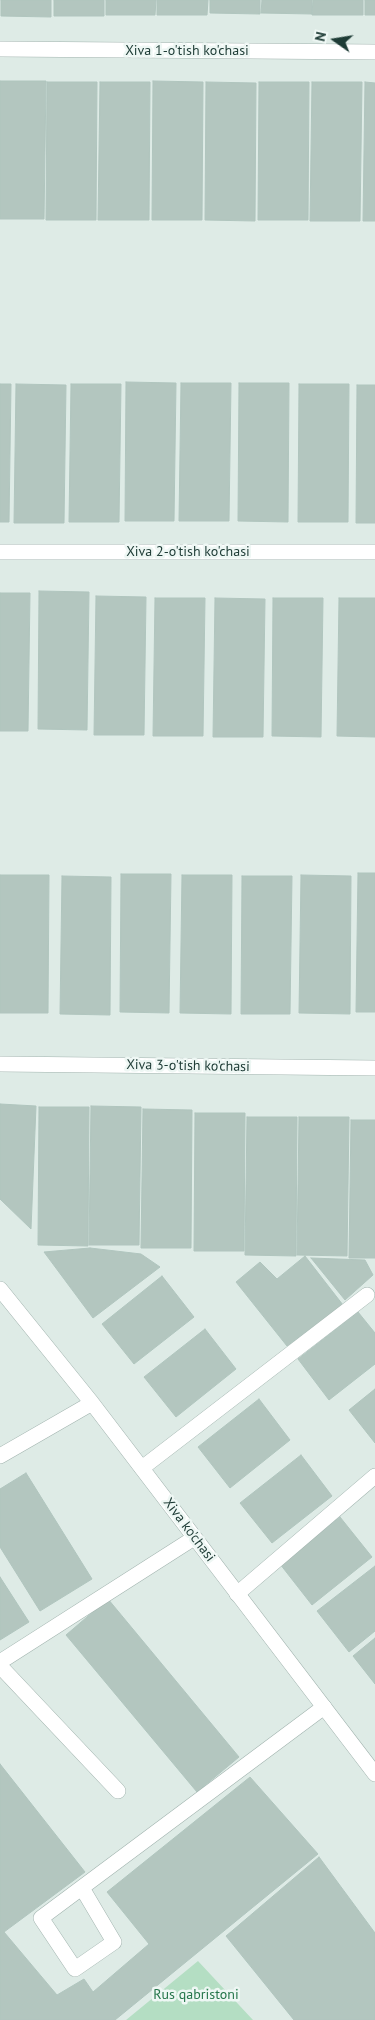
<!DOCTYPE html>
<html>
<head>
<meta charset="utf-8">
<style>
	body { margin:0 }
	#map { position:relative; width:375px; height:2020px; overflow:hidden; background:#deebe6; font-family:"PT Sans",sans-serif }
	canvas { display:block }
	.north { position:absolute; left:310px; top:15px; width:50px; height:50px; -webkit-text-stroke:4px #eef7f4; paint-order:stroke; rotate:283deg; font-size:14px; font-weight:700; line-height:20px; text-align:center; color:#1e3c36 }
	.north::after { content:''; display:block; margin:auto; width:18px; height:22px; background:#1e3c36; clip-path:polygon(50% 0,100% 100%,50% 72%,0 100%) }
</style>
</head>
<body>
<div id="map">
<canvas width="375" height="2020"></canvas>
<div class="north">N</div>
</div>
<script>
const context = document.querySelector('canvas').getContext('2d');
context.lineJoin = 'round';
function fill(path, color) {
  context.fillStyle = color;
  context.fill(path, 'evenodd');
}
function poly(rows) {
  const path = new Path2D();
  for (const r of rows) {
    path.moveTo(r[0], r[1]);
    for (let i = 2; i < r.length; i += 2) path.lineTo(r[i], r[i + 1]);
  }
  return path;
}
function trace(path, color, width, dash) {
  context.strokeStyle = color;
  context.lineWidth = width;
  context.lineCap = dash ? 'butt' : 'round';
  context.setLineDash(dash || []);
  context.stroke(path);
}
function label(font, color, halo, rows, align = 'center') {
  context.font = font + ' "PT Sans",sans-serif';
  context.lineWidth = 5;
  context.setLineDash([]);
  context.textBaseline = 'middle';
  context.strokeStyle = halo;
  context.fillStyle = color;
  for (const [text, x, y, turn = 0] of rows) {
    context.save();
    context.translate(x, y);
    context.rotate((+turn || 0) * Math.PI / 180);
    context.textAlign = isNaN(turn) ? turn : align;
    if (halo) context.strokeText(text, 0, 0);
    context.fillText(text, 0, 0);
    context.restore();
  }
}
fill(poly([
	[198,1961,253,2020,125,2020,126,2020]
]), '#b4dec3');
const building = poly([
	[1,0,51,0,51,17,1,16,1,0],
	[54,0,104,0,104,16,54,16,54,0],
	[106,0,156,0,155,15,106,15,106,0],
	[157,0,208,0,207,15,157,15,157,0],
	[210,0,260,0,260,14,210,13,210,0],
	[262,0,312,0,312,14,261,13,262,0],
	[313,0,363,0,363,15,312,15,313,0],
	[365,0,375,0,375,15,365,15,365,0],
	[0,81,46,81,44,219,0,219,0,81],
	[153,81,203,82,202,220,152,220,153,81],
	[47,82,97,82,96,220,46,220,47,82],
	[100,82,150,82,149,220,98,220,100,82],
	[206,82,256,83,255,221,205,220,206,82],
	[259,82,309,82,308,220,258,220,259,82],
	[312,82,362,82,360,221,310,221,312,82],
	[365,82,375,83,375,221,363,221,365,82],
	[126,382,176,383,174,521,125,521,126,382],
	[181,383,231,383,229,521,179,521,181,383],
	[239,383,289,383,288,522,238,521,239,383],
	[0,384,11,384,9,522,0,522,0,384],
	[16,384,66,385,64,523,14,523,16,384],
	[71,384,121,384,119,522,69,522,71,384],
	[299,384,349,384,348,522,298,522,299,384],
	[357,385,375,385,375,523,356,523,357,385],
	[39,591,89,592,87,730,38,729,39,591],
	[0,593,30,593,28,731,0,731,0,593],
	[96,596,146,597,144,735,94,735,96,596],
	[155,598,205,598,203,736,153,736,155,598],
	[215,598,265,599,263,737,213,737,215,598],
	[273,598,323,598,321,737,272,736,273,598],
	[339,598,375,598,375,737,337,736,339,598],
	[358,873,375,873,375,1012,356,1012,358,873],
	[121,874,171,874,169,1013,120,1012,121,874],
	[0,875,49,875,48,1013,0,1013,0,875],
	[182,875,232,875,231,1014,180,1013,182,875],
	[301,875,351,876,350,1014,299,1013,301,875],
	[62,876,111,877,110,1015,60,1014,62,876],
	[242,876,292,876,290,1014,241,1014,242,876],
	[0,1104,36,1106,31,1229,0,1199,0,1104],
	[91,1106,141,1107,139,1245,89,1245,91,1106],
	[39,1107,89,1107,88,1246,38,1245,39,1107],
	[143,1109,192,1110,191,1248,141,1248,143,1109],
	[195,1113,245,1113,244,1251,194,1251,195,1113],
	[247,1117,297,1117,296,1256,245,1255,247,1117],
	[299,1117,349,1117,347,1256,297,1255,299,1117],
	[351,1120,375,1120,375,1258,349,1258,351,1120],
	[90,1248,141,1254,160,1267,93,1318,44,1252,90,1248],
	[305,1256,343,1305,287,1346,236,1282,260,1262,277,1279,305,1256],
	[311,1258,365,1260,373,1275,345,1300,311,1258],
	[162,1276,194,1317,134,1364,102,1324,162,1276],
	[358,1312,375,1333,375,1364,329,1400,298,1359,358,1312],
	[205,1329,236,1369,176,1417,144,1377,205,1329],
	[375,1389,375,1443,349,1410,375,1389],
	[259,1399,290,1440,230,1488,198,1447,259,1399],
	[301,1455,332,1496,272,1543,240,1503,301,1455],
	[26,1473,92,1579,40,1611,0,1547,0,1489,26,1473],
	[340,1517,372,1557,312,1605,280,1564,340,1517],
	[375,1566,375,1631,349,1652,317,1611,375,1566],
	[0,1577,29,1622,0,1640,0,1577],
	[108,1599,239,1757,197,1792,66,1635,108,1599],
	[375,1638,375,1684,353,1656,375,1638],
	[0,1764,85,1872,4,1932,57,1995,84,1979,93,1992,149,1944,107,1892,250,1777,318,1854,115,2020,0,2020,0,1764],
	[319,1857,375,1933,375,2020,294,2020,226,1936,319,1857]
]);
fill(building, '#b3c6bf');
trace(building, '#b0c5be', 1);
const lane = poly([
	[142,1468,367,1295],
	[237,1594,375,1476],
	[0,1662,194,1538],
	[0,1666,118,1791],
	[82,1888,114,1942,75,1969,41,1918,324,1707]
]);
const street = poly([
	[0,49,375,52],
	[0,552,375,552],
	[0,1064,375,1068],
	[0,1289,92,1403,375,1774],
	[0,1456,92,1403]
]);
trace(lane, '#a1b3ae', 16);
trace(street, '#a1b3ae', 16);
trace(lane, '#fff', 15);
trace(street, '#fff', 15);
label('14px', '#1e3c36', '#eef7f4', [
	["Xiva 1-o'tish ko'chasi",187,51],
	["Xiva 2-o'tish ko'chasi",188,552],
	["Xiva 3-o'tish ko'chasi",188,1066,1],
	["Xiva ko'chasi",189,1530,53]
]);
label('14px', '#25764b', '#eef7f4', [
	["Rus qabristoni",196,1995]
]);
</script>
</body>
</html>
